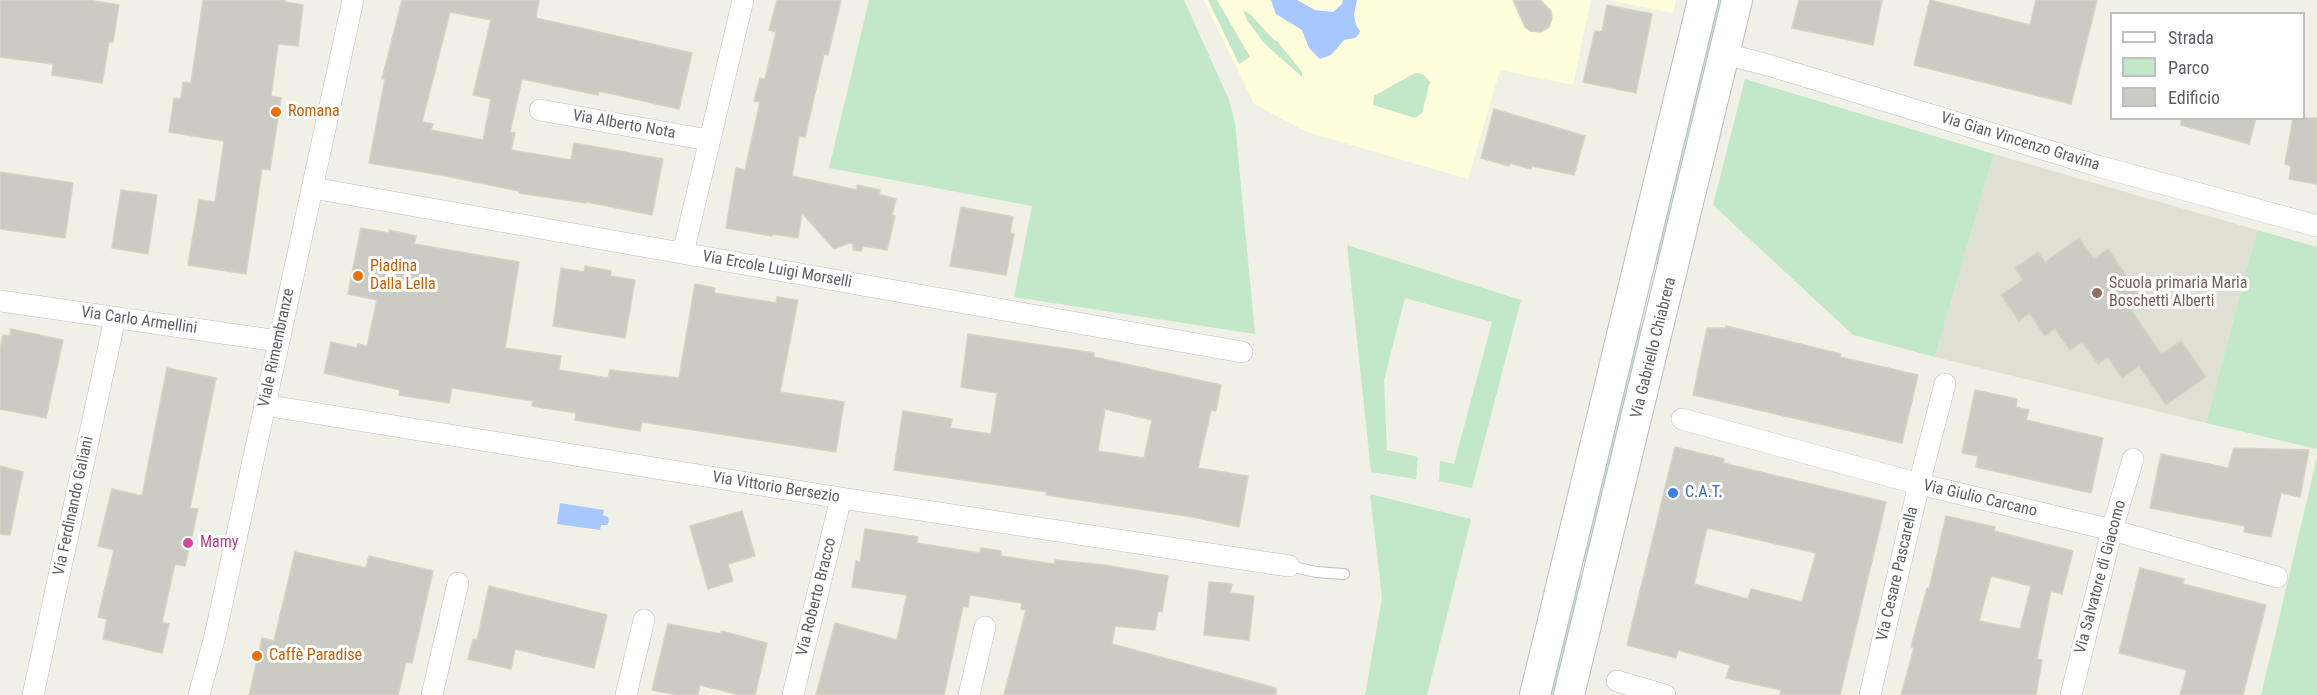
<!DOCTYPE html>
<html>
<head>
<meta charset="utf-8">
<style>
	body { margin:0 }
	#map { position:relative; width:2317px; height:695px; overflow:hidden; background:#f0f0e6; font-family:"Roboto Condensed",sans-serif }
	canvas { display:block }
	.legend { position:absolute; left:2110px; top:12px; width:195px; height:108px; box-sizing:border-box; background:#fff; border:2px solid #bebfc2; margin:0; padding:8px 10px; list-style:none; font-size:18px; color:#5d6067 }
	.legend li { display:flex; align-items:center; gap:12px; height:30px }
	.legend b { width:30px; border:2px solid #bebfc2 }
</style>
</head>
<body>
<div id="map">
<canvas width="2317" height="695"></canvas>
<ul class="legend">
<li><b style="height:8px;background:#fff"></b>Strada</li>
<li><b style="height:16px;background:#c2e8c9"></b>Parco</li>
<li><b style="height:16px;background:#cbcac3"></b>Edificio</li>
</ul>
</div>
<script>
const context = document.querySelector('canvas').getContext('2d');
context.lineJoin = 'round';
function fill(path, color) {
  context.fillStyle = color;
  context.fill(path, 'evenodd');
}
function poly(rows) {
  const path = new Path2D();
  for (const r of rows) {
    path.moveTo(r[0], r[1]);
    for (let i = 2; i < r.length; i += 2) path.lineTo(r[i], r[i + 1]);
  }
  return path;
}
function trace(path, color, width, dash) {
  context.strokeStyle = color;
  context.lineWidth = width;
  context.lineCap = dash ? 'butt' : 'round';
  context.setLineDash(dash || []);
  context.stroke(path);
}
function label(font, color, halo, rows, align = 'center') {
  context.font = font + ' "Roboto Condensed",sans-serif';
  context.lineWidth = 6;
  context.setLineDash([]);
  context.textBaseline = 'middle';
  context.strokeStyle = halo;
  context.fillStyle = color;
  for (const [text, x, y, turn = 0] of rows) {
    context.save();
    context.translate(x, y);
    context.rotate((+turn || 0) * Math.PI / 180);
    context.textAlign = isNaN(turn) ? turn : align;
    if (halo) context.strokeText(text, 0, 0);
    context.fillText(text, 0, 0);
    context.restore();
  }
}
fill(poly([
	[1204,0,1591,0,1573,85,1500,70,1468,179,1307,132,1254,104],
	[1608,0,1676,0,1673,13]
]), '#fffddc');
fill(poly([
	[1994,154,2257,230,2206,423,1935,357]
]), '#e0dfd4');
fill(poly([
	[869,0,1184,0,1229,100,1235,123,1255,334,1014,297,1032,206,829,168],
	[1208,0,1217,0,1250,57,1239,64],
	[1717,0,1723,0,1658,265,1653,264],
	[1243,10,1250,14,1274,40,1277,41,1302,72,1302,77,1264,43,1247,20],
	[1415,73,1423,74,1430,82,1422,113,1415,118,1373,105,1374,96],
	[1745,79,1994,154,1935,357,1853,335,1713,205],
	[2257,230,2317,247,2317,449,2206,423],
	[1347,245,1521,300,1472,488,1439,481,1440,461,1454,464,1492,322,1405,298,1384,380,1387,450,1418,457,1416,479,1371,472],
	[1639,326,1644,327,1588,562,1582,561],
	[2317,457,2317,695,2261,695],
	[1370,494,1471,519,1427,695,1365,695,1382,598],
	[1579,574,1585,575,1555,695,1549,695]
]), '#c2e8c9');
fill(poly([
	[1271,0,1297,0,1315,10,1333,12,1342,4,1343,0,1357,0,1354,15,1356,25,1360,31,1359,34,1355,38,1344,40,1331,55,1320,59,1309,48,1302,30,1276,14],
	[560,503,604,510,603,515,608,517,609,522,607,525,601,525,600,530,557,524]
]), '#a7c8ff');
const building = poly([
	[0,0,88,0,119,5,113,42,109,42,102,83,52,75,53,64,0,57,0,0],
	[203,0,285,0,285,2,303,5,298,46,278,44,271,96,281,98,270,170,262,169,246,274,188,265,199,200,215,202,224,141,169,132,174,98,181,99,183,82,191,83,203,0],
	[402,0,539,0,536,18,692,53,679,109,599,91,598,95,522,79,510,132,515,133,511,150,571,160,574,143,663,159,652,215,587,202,586,203,519,193,519,191,441,175,369,163,385,79,382,79,402,0],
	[450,12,491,20,473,95,491,99,483,140,431,130,433,124,422,122,450,12],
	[777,0,841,0,828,55,824,54,805,137,799,136,792,176,857,190,857,185,880,190,879,194,896,199,892,215,895,216,887,250,863,246,861,251,853,250,853,244,849,243,834,249,802,213,798,238,773,234,772,236,726,228,736,168,745,170,760,102,754,101,760,78,765,79,776,32,769,30,777,0],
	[1513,0,1540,0,1551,11,1552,18,1549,27,1541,32,1530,31,1525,27,1513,0],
	[1799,0,1882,0,1873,45,1792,28,1799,0],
	[1930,0,2030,25,2036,0,2097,0,2071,104,1914,65,1930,0],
	[1607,5,1652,14,1636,93,1583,82,1595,31,1602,32,1607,5],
	[1494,109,1585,136,1574,175,1532,166,1531,169,1510,163,1509,166,1481,158,1494,109],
	[2181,118,2256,118,2249,144,2181,125,2181,118],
	[2293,118,2317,118,2317,184,2289,179,2291,166,2285,164,2293,118],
	[0,172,73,183,65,238,0,229,0,172],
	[121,190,157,195,148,254,112,248,121,190],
	[961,207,1013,217,1010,233,1014,234,1006,275,950,266,961,207],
	[361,228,389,233,389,230,416,236,414,244,519,262,505,348,561,356,559,370,608,378,610,370,679,378,695,284,715,288,714,293,776,303,777,297,798,300,780,392,844,402,836,452,642,422,640,431,575,420,576,413,532,406,533,401,452,388,449,403,399,395,400,390,324,373,331,342,357,348,358,344,367,346,377,300,348,294,361,228],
	[2079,238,2094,259,2108,249,2144,301,2131,310,2161,354,2181,341,2206,377,2166,405,2139,366,2122,378,2108,357,2098,364,2082,342,2070,350,2055,329,2045,336,2029,313,2019,321,2001,295,2023,280,2015,268,2038,252,2045,262,2079,238],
	[585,266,611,271,610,276,635,280,625,338,553,326,561,268,584,272,585,266],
	[1726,326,1841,354,1840,357,1918,375,1902,443,1693,395,1707,328,1725,328,1726,326],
	[11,329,63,340,46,418,0,409,0,349,3,335,10,336,11,329],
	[968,334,1094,353,1094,357,1221,385,1216,411,1211,410,1198,468,1248,476,1239,527,1193,517,1046,495,1047,492,894,470,903,411,952,419,950,428,991,434,997,393,961,387,968,334],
	[1105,409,1152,420,1144,458,1098,451,1105,409],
	[167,368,216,378,190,508,198,509,185,566,175,564,162,622,169,624,162,653,103,639,107,619,98,617,114,550,98,546,112,489,142,496,167,368],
	[1975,390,2017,399,2016,407,2029,410,2026,420,2103,438,2091,493,1976,467,1978,456,1962,453,1975,390],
	[1675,447,1724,459,1723,463,1886,502,1840,695,1780,695,1781,690,1726,678,1730,665,1678,650,1676,658,1627,645,1675,447],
	[1707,528,1816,553,1802,602,1751,589,1748,599,1694,584,1707,528],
	[2234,448,2309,450,2300,497,2281,493,2271,537,2244,532,2245,526,2150,508,2161,454,2228,468,2234,448],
	[0,466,23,472,10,535,0,534,0,466],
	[742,511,755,556,728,564,733,581,708,589,690,526,742,511],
	[1946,516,1995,527,1994,531,2073,551,2062,594,2051,591,2037,659,2042,660,2036,695,1901,695,1914,648,1911,647,1927,588,1929,589,1946,516],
	[1991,576,2031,586,2020,629,1979,621,1991,576],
	[865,529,918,537,917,543,980,553,981,548,1001,551,1001,556,1054,564,1055,560,1105,565,1168,576,1162,612,1158,611,1155,630,1115,626,1112,644,1276,688,1276,695,1004,695,1026,610,1021,609,1022,603,970,595,968,607,963,606,944,695,816,695,835,623,897,640,907,595,852,587,856,561,860,562,865,529],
	[295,552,366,568,369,556,433,571,412,663,406,662,398,695,249,695,262,638,274,641,295,552],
	[2140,568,2184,579,2183,584,2266,605,2243,695,2180,695,2187,670,2119,653,2140,568],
	[1209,582,1232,584,1230,593,1254,596,1249,640,1204,635,1209,582],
	[489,586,607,615,594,668,515,649,511,669,468,659,473,639,477,640,489,586],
	[668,624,721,634,721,631,767,643,755,695,739,695,700,685,698,695,677,695,652,690,668,624]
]);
fill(building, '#cbcac3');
trace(building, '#d5d3c4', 1.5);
const lane = poly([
	[1289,566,1316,572,1344,574]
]);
const street = poly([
	[1725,54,1768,65,2098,166,2317,226],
	[540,110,708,140],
	[313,188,1242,352],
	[683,253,743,0],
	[0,301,278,341],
	[264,405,841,498,1289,566],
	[1682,419,1919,484,2112,530,2277,577],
	[1617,681,1665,695],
	[33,695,115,318],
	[199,695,215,636,353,0],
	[432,695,458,583],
	[626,695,644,620],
	[793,695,841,498],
	[969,695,985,627],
	[1870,695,1919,484,1945,384],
	[2071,695,2112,530,2133,459]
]);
const secondary = poly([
	[1535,695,1703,0],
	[1569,695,1737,0]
]);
trace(lane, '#bdbec5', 12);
trace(street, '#bdbec5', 22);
trace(secondary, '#bbbdc4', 32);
trace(lane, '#fff', 10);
trace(street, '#fff', 21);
trace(secondary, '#fff', 30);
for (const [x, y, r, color] of [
	[276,112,6,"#e8710a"],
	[358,276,6,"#e8710a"],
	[2097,293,6,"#8d6e63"],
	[1673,493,6,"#3f7fe0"],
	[188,543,6,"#d1479c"],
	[257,656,6,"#e8710a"]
]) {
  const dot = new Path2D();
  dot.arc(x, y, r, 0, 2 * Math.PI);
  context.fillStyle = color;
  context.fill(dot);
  trace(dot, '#fff', 2);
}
label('16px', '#c56008', '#fff', [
	["Romana",288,112],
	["Piadina",370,267],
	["Dalla Lella",370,285],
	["Caffè Paradise",269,656]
], 'left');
label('16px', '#5d6067', '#fff', [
	["Via Alberto Nota",624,125,10],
	["Via Gian Vincenzo Gravina",2020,142,17],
	["Via Ercole Luigi Morselli",777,270,10],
	["Via Carlo Armellini",139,321,8],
	["Viale Rimembranze",277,348,-78],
	["Via Gabriello Chiabrera",1654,348,-76],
	["Via Vittorio Bersezio",776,488,9],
	["Via Giulio Carcano",1980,499,13],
	["Via Ferdinando Galiani",74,506,-78],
	["Via Cesare Pascarella",1898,574,-77],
	["Via Salvatore di Giacomo",2101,577,-75],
	["Via Roberto Bracco",817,597,-76]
]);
label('16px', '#785e54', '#fff', [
	["Scuola primaria Maria",2109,284],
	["Boschetti Alberti",2109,302]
], 'left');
label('16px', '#366cbe', '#fff', [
	["C.A.T.",1685,493]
], 'left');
label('16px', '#b23c85', '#fff', [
	["Mamy",200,543]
], 'left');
</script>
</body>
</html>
